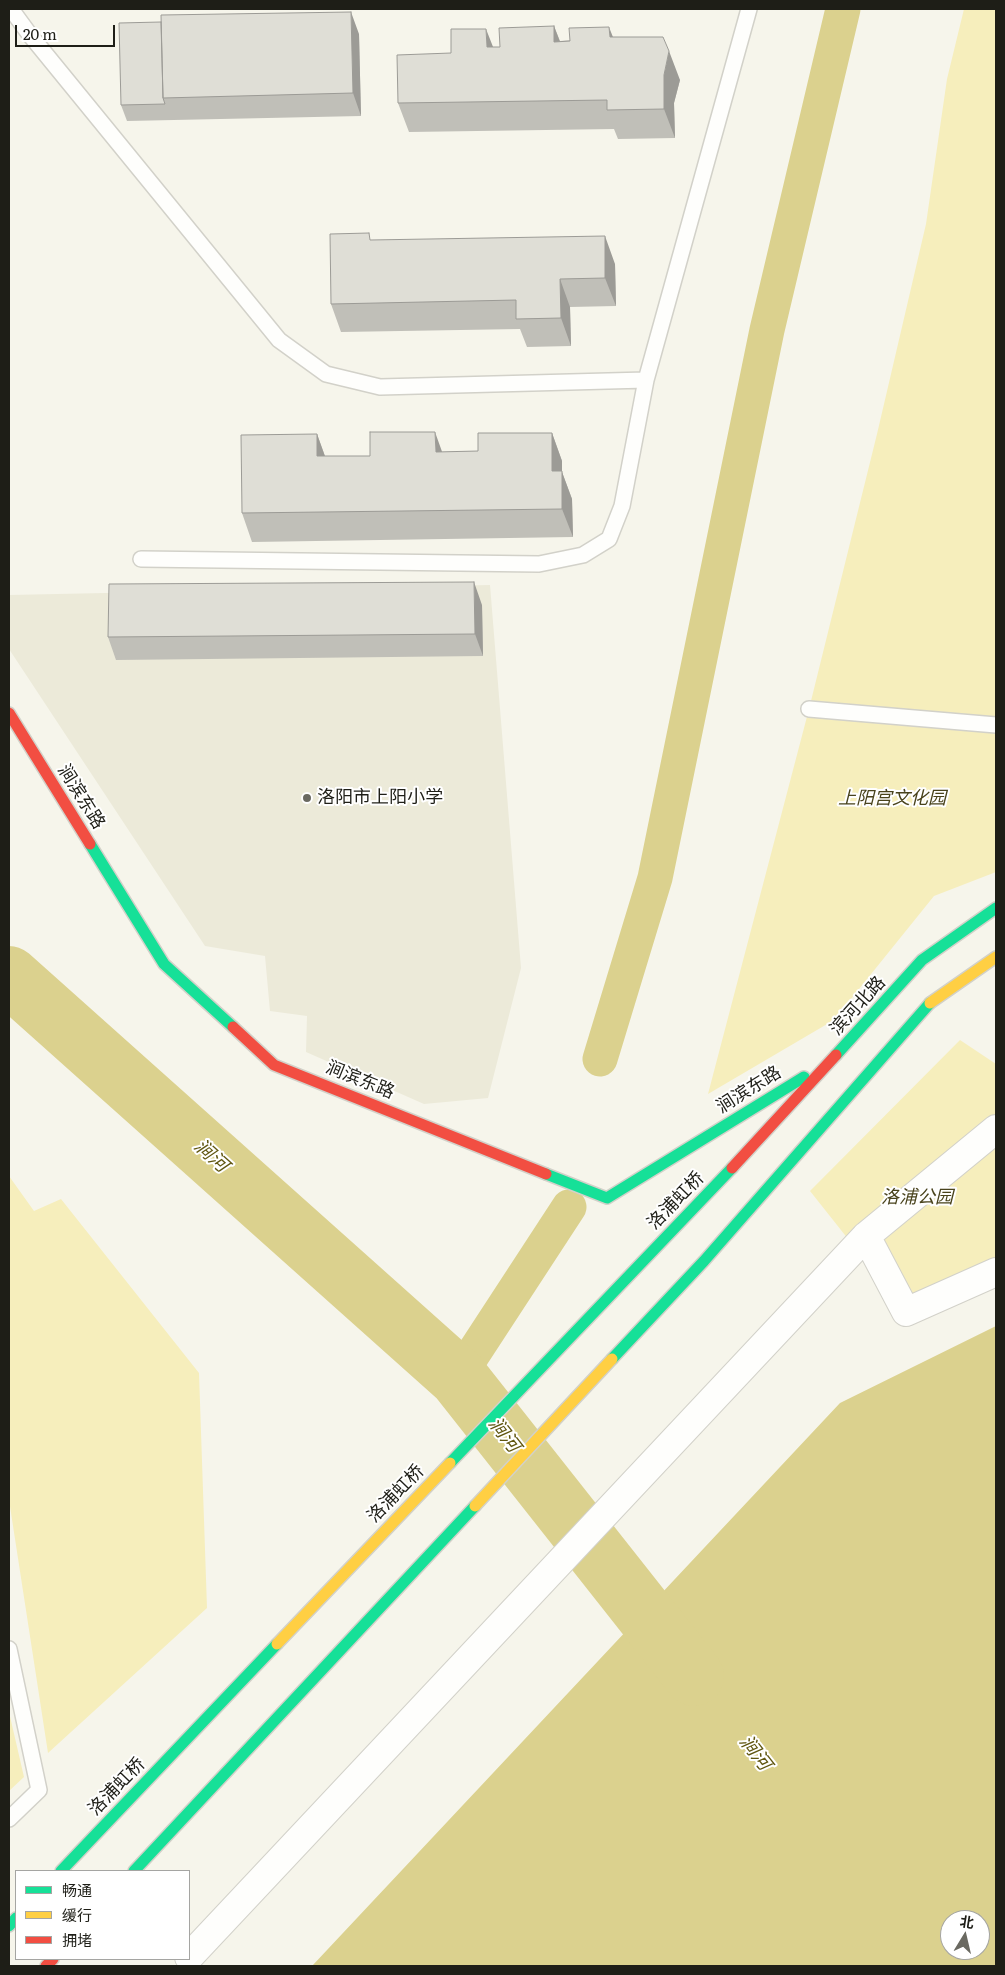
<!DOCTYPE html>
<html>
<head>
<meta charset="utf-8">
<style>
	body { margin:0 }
	#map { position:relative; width:1005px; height:1975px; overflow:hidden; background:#f6f5eb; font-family:Literata,"Noto Sans SC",serif }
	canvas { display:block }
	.frame { position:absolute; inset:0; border:10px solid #1e1e17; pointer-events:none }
	.legend { position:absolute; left:15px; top:1870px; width:175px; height:90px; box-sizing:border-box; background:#fff; border:1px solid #a5a5a2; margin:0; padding:6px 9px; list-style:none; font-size:15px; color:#1e1e17 }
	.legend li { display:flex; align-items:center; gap:10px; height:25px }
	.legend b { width:25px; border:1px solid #a5a5a2 }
	.north { position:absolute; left:940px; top:1910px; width:50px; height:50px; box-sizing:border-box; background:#fff; border:1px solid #a5a5a2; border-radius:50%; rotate:9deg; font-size:14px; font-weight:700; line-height:20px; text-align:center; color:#1e1e17 }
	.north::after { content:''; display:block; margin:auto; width:18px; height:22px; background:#6a6961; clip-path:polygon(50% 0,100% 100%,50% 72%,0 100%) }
	.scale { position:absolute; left:15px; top:25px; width:100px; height:22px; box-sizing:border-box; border:2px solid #1e1e17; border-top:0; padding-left:6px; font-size:15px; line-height:18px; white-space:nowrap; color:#1e1e17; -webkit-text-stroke:4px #fff; paint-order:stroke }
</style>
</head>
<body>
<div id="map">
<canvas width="1005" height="1975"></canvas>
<div class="frame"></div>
<ul class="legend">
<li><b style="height:6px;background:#16e098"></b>畅通</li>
<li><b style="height:6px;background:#ffcf43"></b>缓行</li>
<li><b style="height:6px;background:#f24e42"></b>拥堵</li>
</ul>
<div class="north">北</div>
<div class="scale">20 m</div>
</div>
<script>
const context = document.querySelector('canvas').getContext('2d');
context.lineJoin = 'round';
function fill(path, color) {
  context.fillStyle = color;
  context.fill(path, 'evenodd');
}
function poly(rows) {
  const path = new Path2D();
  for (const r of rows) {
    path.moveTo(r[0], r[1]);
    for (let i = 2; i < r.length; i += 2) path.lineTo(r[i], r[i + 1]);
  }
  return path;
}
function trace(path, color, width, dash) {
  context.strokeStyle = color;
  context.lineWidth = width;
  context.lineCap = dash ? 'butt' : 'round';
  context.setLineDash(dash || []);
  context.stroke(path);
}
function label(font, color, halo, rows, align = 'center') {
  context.font = font + ' Literata,"Noto Sans SC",serif';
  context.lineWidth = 4;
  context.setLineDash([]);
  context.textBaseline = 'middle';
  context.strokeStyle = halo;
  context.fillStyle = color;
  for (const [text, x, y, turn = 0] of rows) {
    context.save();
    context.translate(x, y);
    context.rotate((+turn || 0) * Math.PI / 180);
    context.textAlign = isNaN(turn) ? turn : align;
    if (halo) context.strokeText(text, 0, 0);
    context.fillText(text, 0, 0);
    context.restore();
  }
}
fill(poly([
	[490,585,521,968,488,1098,424,1104,306,1052,307,1016,270,1011,265,956,205,946,9,649,9,595]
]), '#ecead9');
fill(poly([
	[964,9,996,9,996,872,934,896,834,1020,708,1094,809,709,877,434,926,224,947,79],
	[960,1040,996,1064,996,1272,906,1312,810,1191],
	[9,1176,34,1211,61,1199,199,1373,207,1608,48,1753,9,1500],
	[9,1712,24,1777,9,1791]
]), '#f6eebc');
fill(poly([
	[996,1326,996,1966,312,1966,840,1403],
	[950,1920,980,1920,980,1950,950,1950]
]), '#dbd18e');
trace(poly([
	[600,1059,655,878,767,330,843,9],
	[458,1377,569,1207]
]), '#dbd18e', 35);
trace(poly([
	[9,976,458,1377,694,1676]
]), '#dbd18e', 60);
const lane = poly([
	[11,9,30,35,279,340,326,374,380,387,646,380],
	[141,559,539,564,583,555,609,539,622,506,646,380,749,9],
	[809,709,996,725],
	[9,1649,39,1790,9,1819]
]);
const street = poly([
	[866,1236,906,1312,996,1272],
	[189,1957,866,1236,996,1129]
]);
const fast = poly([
	[90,844,164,964,233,1027],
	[836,1055,922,960,996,908],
	[546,1174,607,1198,804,1077],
	[612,1359,704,1261,930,1003],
	[450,1463,732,1168],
	[61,1871,277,1644],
	[134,1871,475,1506],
	[9,1926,16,1918]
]);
const slow = poly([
	[930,1003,996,957],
	[475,1506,612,1359],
	[277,1644,450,1463]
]);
const jam = poly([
	[9,713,90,844],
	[233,1027,274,1065,546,1174],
	[732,1168,836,1055],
	[46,1966,53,1959]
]);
trace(lane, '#d2d1c9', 18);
trace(street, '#d2d1c9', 30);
trace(fast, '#d2d1c9', 14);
trace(slow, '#d2d1c9', 14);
trace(jam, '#d2d1c9', 14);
trace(lane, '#fefefc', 15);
trace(street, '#fefefc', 28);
trace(fast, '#16e098', 11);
trace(slow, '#ffcf43', 11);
trace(jam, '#f24e42', 11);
fill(poly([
	[554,26,560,41,613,37,680,80,674,103,675,138,618,139,614,129,409,132,398,103,451,53,493,47,500,47],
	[359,34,361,116,127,121,121,105],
	[372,240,615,264,616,306,570,307,571,346,527,347,520,329,341,332,331,304],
	[552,433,562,461,562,472,572,499,573,537,252,542,242,513,317,434,325,456,370,456,442,452,478,451],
	[482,605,483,656,116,660,108,637]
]), '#c0bfb8');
fill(poly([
	[351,12,359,34,361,116,353,93],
	[554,26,565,55,554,42],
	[609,27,620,55,610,37],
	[486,29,497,57,487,47],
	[669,51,680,80,674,103,675,138,664,109,664,75],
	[605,236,615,264,616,306,605,278],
	[560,279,570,307,571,346,561,318],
	[435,432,445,460,436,452],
	[552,433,562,461,562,472,572,499,573,537,562,509,552,471],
	[317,434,327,462,317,456],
	[474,582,482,605,483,656,475,634]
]), '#9c9b96');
const building = poly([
	[351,12,353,93,163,98,161,15,351,12],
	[161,22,163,98,165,104,121,105,119,23,161,22],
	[554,26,554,42,570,41,569,28,609,27,610,37,663,37,669,51,664,75,664,109,607,110,607,100,398,103,397,55,451,53,451,29,486,29,487,47,500,47,499,28,554,26],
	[369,233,370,240,605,236,605,278,560,279,561,318,516,319,516,300,331,304,330,234,369,233],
	[370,432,435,432,436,452,478,451,478,433,552,433,552,471,562,471,562,509,242,513,241,435,317,434,317,456,370,456,370,432],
	[474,582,475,634,108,637,109,584,474,582]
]);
fill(building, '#dfded6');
trace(building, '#9c9b96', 1);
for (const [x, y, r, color] of [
	[307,798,5,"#6a6961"]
]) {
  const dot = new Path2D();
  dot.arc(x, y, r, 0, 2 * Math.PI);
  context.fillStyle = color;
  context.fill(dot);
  trace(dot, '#fff', 2);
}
label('18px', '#1e1e17', '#fff', [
	["涧滨东路",81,797,58],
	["滨河北路",858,1006,-48],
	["涧滨东路",360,1080,22],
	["涧滨东路",749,1090,-32],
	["洛浦虹桥",676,1201,-46],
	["洛浦虹桥",396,1494,-46],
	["洛浦虹桥",117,1787,-46]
]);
label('18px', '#1e1e17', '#fff', [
	["洛阳市上阳小学",317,798]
], 'left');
label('italic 18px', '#49431c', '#fff', [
	["上阳宫文化园",892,799],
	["洛浦公园",917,1198]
]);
label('italic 19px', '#605610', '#fff', [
	["涧河",211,1156,42],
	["涧河",504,1435,52],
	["涧河",755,1753,52]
]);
</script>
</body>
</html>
